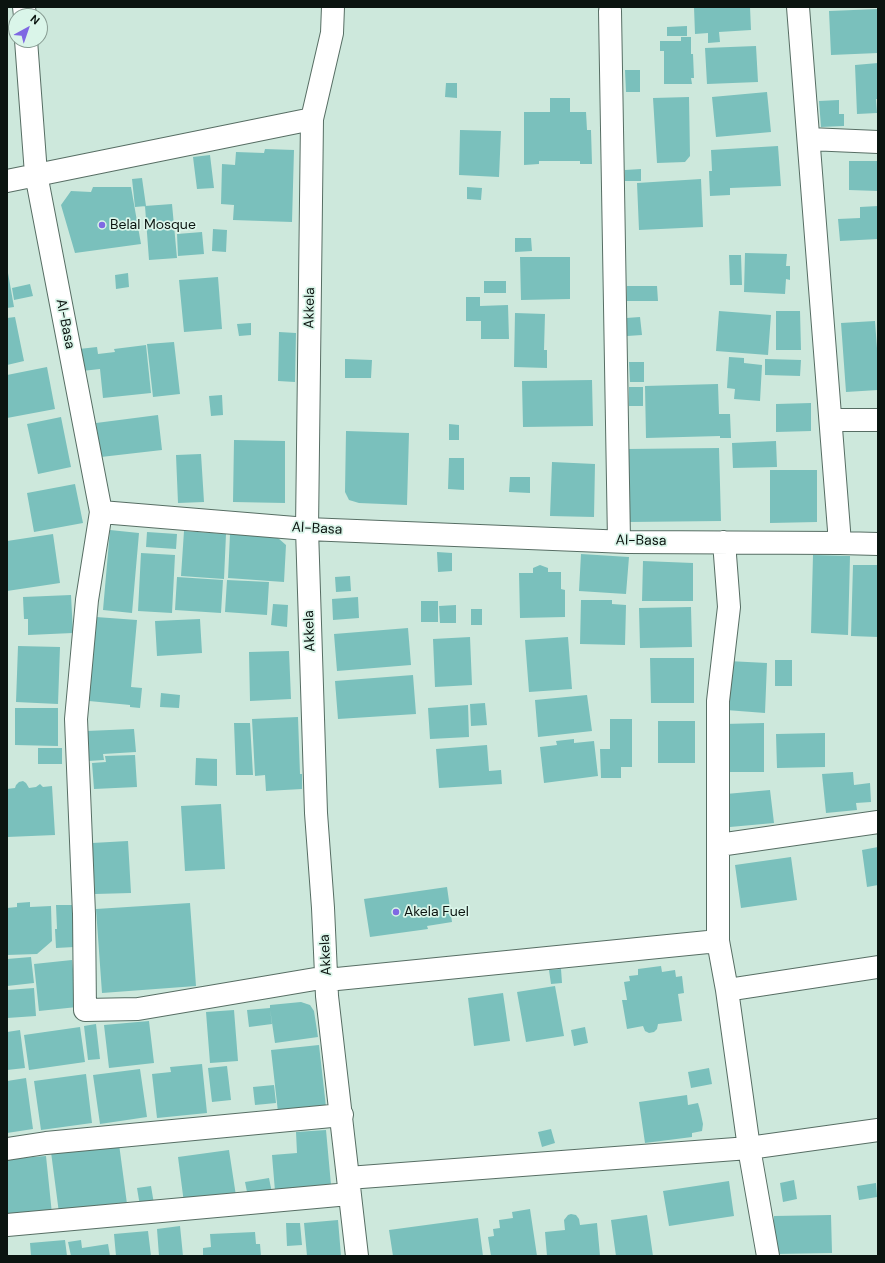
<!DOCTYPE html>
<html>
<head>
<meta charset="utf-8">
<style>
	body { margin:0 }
	#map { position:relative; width:885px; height:1263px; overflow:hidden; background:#cde8dc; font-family:"DM Sans",sans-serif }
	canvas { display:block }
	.frame { position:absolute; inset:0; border:8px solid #0b1410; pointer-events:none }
	.north { position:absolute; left:8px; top:8px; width:40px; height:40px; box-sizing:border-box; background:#daf5e9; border:1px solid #879b92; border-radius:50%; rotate:40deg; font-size:11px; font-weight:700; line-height:16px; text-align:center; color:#0b1410 }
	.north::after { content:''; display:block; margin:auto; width:14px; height:18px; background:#7f68e3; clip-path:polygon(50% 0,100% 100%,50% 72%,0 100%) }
</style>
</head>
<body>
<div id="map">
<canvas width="885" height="1263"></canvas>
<div class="frame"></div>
<div class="north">N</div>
</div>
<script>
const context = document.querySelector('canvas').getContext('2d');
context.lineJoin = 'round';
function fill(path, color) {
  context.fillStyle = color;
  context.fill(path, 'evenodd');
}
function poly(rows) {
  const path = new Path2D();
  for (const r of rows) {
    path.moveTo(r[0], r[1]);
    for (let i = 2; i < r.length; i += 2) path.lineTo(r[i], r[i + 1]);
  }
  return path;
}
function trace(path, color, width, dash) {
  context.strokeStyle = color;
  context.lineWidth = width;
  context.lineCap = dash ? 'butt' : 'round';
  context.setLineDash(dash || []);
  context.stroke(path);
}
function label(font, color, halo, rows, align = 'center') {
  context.font = font + ' "DM Sans",sans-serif';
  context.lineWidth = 3.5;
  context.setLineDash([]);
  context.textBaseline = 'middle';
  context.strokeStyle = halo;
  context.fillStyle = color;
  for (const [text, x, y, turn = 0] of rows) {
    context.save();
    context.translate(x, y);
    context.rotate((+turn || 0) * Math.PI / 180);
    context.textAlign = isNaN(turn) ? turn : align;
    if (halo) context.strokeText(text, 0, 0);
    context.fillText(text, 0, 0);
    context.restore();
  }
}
fill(poly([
	[694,7,750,7,751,30,719,32,720,42,708,43,708,33,695,34],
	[878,9,878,53,831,55,829,11],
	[687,26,687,36,667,36,667,27],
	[681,37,691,37,691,54,693,54,694,78,691,78,692,84,664,84,664,51,660,51,660,41,681,41],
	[756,46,758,82,707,84,705,48],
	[878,63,878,99,876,99,877,113,857,114,855,65],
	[625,70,640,70,640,92,626,92],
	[446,83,457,83,457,98,445,97],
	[767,92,771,132,716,137,712,97],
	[689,97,690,156,685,162,657,163,653,98],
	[550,98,570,98,570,112,586,112,587,130,591,130,592,164,580,164,580,161,539,161,539,164,524,165,524,112,550,112],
	[839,100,839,114,844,114,844,126,821,127,819,101],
	[460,130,501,131,499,177,459,175],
	[778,146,781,186,730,188,730,195,710,196,709,171,712,171,711,150],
	[265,149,294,150,292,222,233,220,234,205,221,204,222,164,235,165,236,152,264,153],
	[210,155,214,188,197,189,193,157],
	[849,161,878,161,878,191,849,190],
	[641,169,641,181,625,181,625,170],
	[142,178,146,206,135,207,132,179],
	[701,179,703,227,639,230,637,183],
	[93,187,131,187,141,244,75,253,61,205,71,191,91,192],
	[467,187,482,188,481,200,467,199],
	[172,204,177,258,149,260,145,206],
	[878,206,878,239,840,241,838,219,860,218,860,207],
	[213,229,227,230,226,252,212,251],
	[202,232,204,254,178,256,177,234],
	[515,238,531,238,532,251,515,252],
	[745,253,787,254,786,266,790,266,790,280,786,279,785,294,744,292],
	[729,255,741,255,742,285,730,285],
	[520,257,570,257,570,299,521,300],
	[8,273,14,307,7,308,7,274],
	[128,273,129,287,116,289,115,275],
	[218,277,222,329,184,332,179,280],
	[484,281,506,281,506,293,484,293],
	[30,284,33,296,14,300,12,288],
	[627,286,657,286,658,301,627,301],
	[466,297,480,297,480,306,508,305,509,339,481,339,481,321,466,321],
	[719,311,771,315,768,355,716,351],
	[776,311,800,311,801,350,776,350],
	[515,313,545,314,544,350,547,350,547,368,514,367],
	[15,317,24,361,7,365,7,318],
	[640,317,642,335,627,336,626,318],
	[875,321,878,362,878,390,846,392,841,323],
	[251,323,251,335,239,336,237,324],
	[279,332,296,333,295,382,278,381],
	[174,342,180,394,153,397,147,344],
	[146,345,151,393,103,398,100,369,82,371,79,349,97,347,98,354,115,352,114,349],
	[729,357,744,358,744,363,762,365,760,401,734,399,735,389,727,388],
	[345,359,372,360,371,378,345,378],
	[765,359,801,360,800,376,765,375],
	[629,362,644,362,644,382,630,382],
	[47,367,55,409,7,418,7,375],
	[592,380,593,426,523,427,522,381],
	[718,384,719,414,730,414,731,438,720,438,720,436,646,438,645,386],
	[629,387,643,387,643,406,629,406],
	[222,395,223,415,211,416,209,396],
	[811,403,811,431,776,432,776,404],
	[158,415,162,450,101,457,96,423],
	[61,417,71,467,38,474,27,424],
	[449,424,459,425,459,440,449,440],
	[346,431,409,433,407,505,359,503,349,500,345,492],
	[234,440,285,441,285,503,233,502],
	[776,441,777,467,733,468,732,443],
	[719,448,721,521,629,522,627,449],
	[201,454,204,502,178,503,176,455],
	[449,458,464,458,464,490,448,489],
	[552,462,595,464,594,517,550,516],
	[770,470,817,470,817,522,770,523],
	[510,477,530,477,530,493,509,492],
	[75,484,83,523,34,532,27,493],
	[110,530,139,533,132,613,103,610],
	[184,531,226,534,224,579,181,576],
	[147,532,177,534,176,549,146,547],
	[53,534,60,583,7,591,7,541],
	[230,534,278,538,286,545,284,582,228,578],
	[437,552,452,553,452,571,438,572],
	[141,553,175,555,172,613,138,611],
	[581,554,629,557,626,594,579,591],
	[813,555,850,556,848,635,811,633],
	[643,561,693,563,693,601,642,601],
	[540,565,548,568,548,572,561,572,561,589,565,590,565,617,520,618,519,573,533,573,533,568],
	[853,565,878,565,878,637,851,636],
	[350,576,351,591,336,592,335,577],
	[177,577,223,580,221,613,175,610],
	[227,580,269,582,267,615,225,612],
	[71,595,73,633,28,635,28,619,24,619,23,597],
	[358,597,359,618,333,620,332,599],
	[581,600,612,600,612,604,626,605,625,645,580,644],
	[421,601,438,601,438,622,421,622],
	[273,604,288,605,287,627,271,625],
	[456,605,456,623,440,623,439,606],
	[691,607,692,647,640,648,639,608],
	[471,609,482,609,482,625,471,625],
	[96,617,137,620,131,687,142,688,140,708,130,707,130,705,89,701],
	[200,619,202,653,157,656,155,621],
	[408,628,411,665,337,671,334,634],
	[470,637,472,685,435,687,433,639],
	[568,637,572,689,529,692,525,640],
	[18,646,60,647,58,704,16,702],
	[289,651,291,699,250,701,249,652],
	[650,658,694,658,694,703,651,703],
	[775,660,792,660,792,686,775,686],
	[728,661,767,663,765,713,726,710],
	[413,675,416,714,338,719,335,681],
	[161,693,180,695,179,708,160,707],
	[587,695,592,731,538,737,535,700],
	[485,703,487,725,471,726,470,704],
	[468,705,469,737,430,739,428,708],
	[15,708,58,708,58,746,15,745],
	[298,717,300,774,302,774,302,789,266,791,265,775,255,776,252,719],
	[610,719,632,719,632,767,621,767,621,778,601,778,600,749,610,749],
	[658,721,695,721,695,763,658,763],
	[234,723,250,723,253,775,236,775],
	[764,723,764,772,725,772,724,724],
	[134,729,136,752,103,754,104,760,88,761,86,731],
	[825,733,825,767,777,768,776,734],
	[574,739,574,743,594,741,598,776,544,783,540,747,557,745,556,741],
	[487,745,489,771,501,770,502,784,439,788,436,749],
	[38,748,62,748,62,764,38,764],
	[135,755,137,787,94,789,92,763,106,762,105,756],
	[196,758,217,759,217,786,195,785],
	[853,772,854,785,870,783,871,802,856,803,857,810,826,813,822,774],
	[23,781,26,783,29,788,36,787,40,784,43,787,52,786,55,835,7,837,7,789,15,788,16,785,19,782],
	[770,790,774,823,730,827,726,794],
	[221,804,225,869,185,871,181,806],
	[128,841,131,893,95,894,92,843],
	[878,847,878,885,867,887,862,850],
	[791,857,797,900,741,908,735,865],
	[447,887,452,922,427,926,428,929,370,937,364,899],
	[30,902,30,907,51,906,52,941,37,954,7,955,7,908,17,907,17,903],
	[190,903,196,986,102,993,96,909],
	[56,905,73,905,74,947,56,948,55,929,57,929],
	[31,957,34,983,7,986,7,959],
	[72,960,77,1007,39,1011,34,964],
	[661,966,662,972,675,970,676,977,682,976,684,993,678,994,682,1021,658,1024,657,1029,654,1032,649,1033,645,1031,643,1026,627,1029,622,1000,627,1000,624,982,630,981,629,976,638,975,638,969],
	[561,969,562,983,551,984,549,970],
	[555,986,564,1036,526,1042,517,992],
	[34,988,36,1016,7,1018,7,990],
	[503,993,510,1041,474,1046,468,998],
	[301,1002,310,1005,314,1011,318,1037,275,1043,270,1009,272,1024,249,1027,247,1010,270,1008,270,1005],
	[234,1010,238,1061,210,1063,206,1012],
	[149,1021,154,1063,109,1068,104,1025],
	[96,1024,100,1059,88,1060,84,1026],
	[80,1027,85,1062,29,1070,24,1035],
	[585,1027,588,1043,574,1046,571,1030],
	[20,1030,25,1068,7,1070,7,1032],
	[319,1045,326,1107,278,1112,271,1050],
	[202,1064,207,1113,157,1118,152,1074,171,1072,170,1067],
	[227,1066,231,1100,212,1102,208,1068],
	[709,1068,712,1084,691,1088,688,1072],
	[140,1069,147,1117,100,1124,93,1075],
	[86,1074,92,1123,41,1130,34,1081],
	[26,1078,33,1129,7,1133,7,1081],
	[274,1085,276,1103,255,1105,253,1087],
	[687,1095,688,1105,698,1103,700,1110,703,1124,702,1131,692,1133,692,1137,645,1143,639,1102],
	[551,1129,555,1143,542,1147,538,1132],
	[326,1130,331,1185,275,1191,272,1155,297,1153,296,1132],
	[119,1144,127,1204,59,1213,51,1152],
	[229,1150,236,1196,184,1203,178,1157],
	[46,1156,52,1214,7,1219,7,1159],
	[269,1178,272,1193,248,1197,245,1182],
	[794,1180,797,1199,783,1202,780,1183],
	[729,1181,734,1216,669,1226,663,1191],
	[876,1183,877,1197,859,1200,857,1186],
	[151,1186,154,1204,140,1206,137,1188],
	[530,1209,537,1256,491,1256,488,1237,494,1236,493,1229,500,1228,499,1220,513,1218,512,1212],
	[571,1214,576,1215,579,1219,580,1225,597,1223,600,1256,547,1256,545,1232,565,1230,564,1220,568,1215],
	[647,1215,653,1256,616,1256,611,1220],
	[831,1215,832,1253,774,1254,774,1216],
	[478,1218,483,1256,393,1256,389,1230],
	[338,1220,341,1256,307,1256,304,1223],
	[286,1223,300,1223,302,1245,287,1246],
	[180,1226,183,1256,159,1256,157,1229],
	[148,1231,151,1256,116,1256,114,1234],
	[255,1232,256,1244,260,1244,261,1256,203,1256,203,1248,211,1247,210,1234],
	[65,1240,67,1256,31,1256,30,1243],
	[81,1240,82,1248,108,1244,110,1256,71,1256,68,1242]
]), '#7ac0bc');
const minor = poly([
	[24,7,25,16],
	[333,7,332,33,312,119,307,529,316,813,323,908,327,996,357,1256],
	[798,7,840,543],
	[610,11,619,541],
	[26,40,36,174,101,512,307,529,627,542,840,543,878,544],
	[809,139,878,142],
	[7,181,312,119],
	[831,420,878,420],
	[101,512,87,600,76,719,84,914,85,1010,138,1009,327,977],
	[724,542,729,607,718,701,718,941,727,990,749,1148,768,1256],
	[719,845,878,822],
	[327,980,718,941],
	[727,990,878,967],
	[7,1149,46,1143,342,1115],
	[348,1178,749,1148,878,1130],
	[7,1225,349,1194]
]);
trace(minor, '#576e64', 24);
trace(minor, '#fff', 22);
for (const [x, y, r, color] of [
	[102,225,4,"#7f68e3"],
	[396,912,4,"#7f68e3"]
]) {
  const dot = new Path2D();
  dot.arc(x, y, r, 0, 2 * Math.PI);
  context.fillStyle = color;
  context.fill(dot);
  trace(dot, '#daf5e9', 1.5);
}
label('14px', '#0b1410', '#daf5e9', [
	["Belal Mosque",110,225],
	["Akela Fuel",404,912]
], 'left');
label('14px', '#0b1410', '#daf5e9', [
	["Akkela",310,308,-89],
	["Al-Basa",65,324,79],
	["Al-Basa",317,529,3],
	["Al-Basa",641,541,1],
	["Akkela",310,631,-92],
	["Akkela",326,955,-93]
]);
</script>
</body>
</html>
